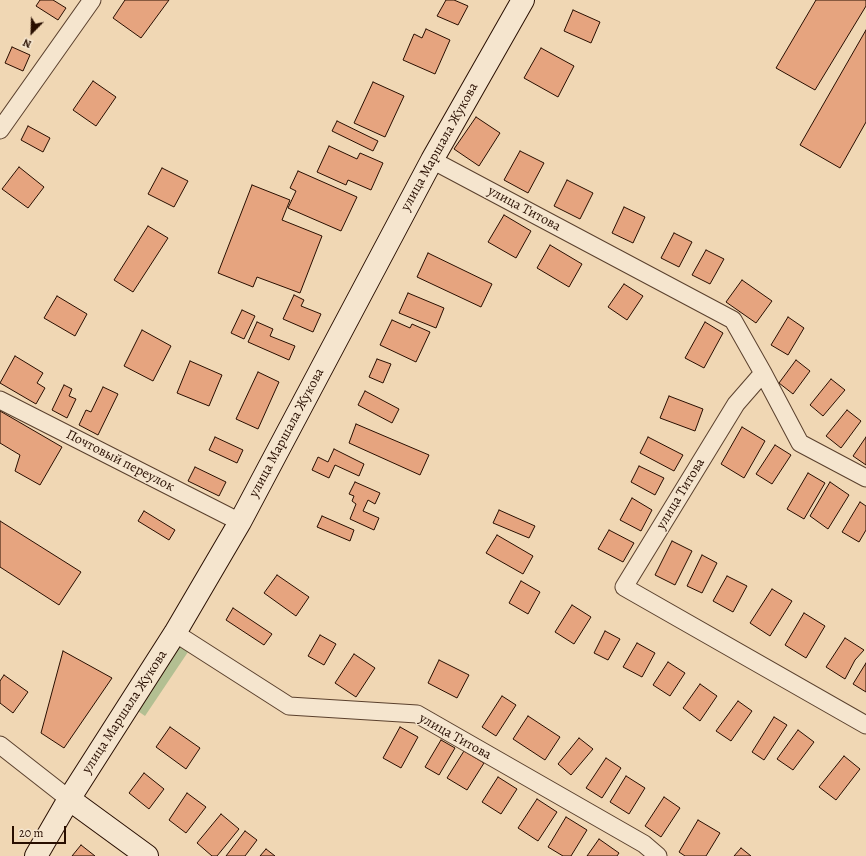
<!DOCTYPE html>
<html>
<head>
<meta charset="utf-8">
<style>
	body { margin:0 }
	#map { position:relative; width:866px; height:856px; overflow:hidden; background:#f0d7b4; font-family:Alegreya,serif }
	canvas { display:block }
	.north { position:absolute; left:12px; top:12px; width:40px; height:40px; -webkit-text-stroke:3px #f5e5ce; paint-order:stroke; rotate:203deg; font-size:11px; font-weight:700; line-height:16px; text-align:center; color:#280e00 }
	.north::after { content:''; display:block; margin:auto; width:14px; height:18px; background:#280e00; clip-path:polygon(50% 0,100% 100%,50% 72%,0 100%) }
	.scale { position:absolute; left:12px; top:826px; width:54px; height:18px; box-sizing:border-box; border:2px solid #280e00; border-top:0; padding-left:5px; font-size:12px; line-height:14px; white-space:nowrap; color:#280e00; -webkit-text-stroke:3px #f5e5ce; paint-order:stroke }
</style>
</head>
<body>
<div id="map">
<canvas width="866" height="856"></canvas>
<div class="north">N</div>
<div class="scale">20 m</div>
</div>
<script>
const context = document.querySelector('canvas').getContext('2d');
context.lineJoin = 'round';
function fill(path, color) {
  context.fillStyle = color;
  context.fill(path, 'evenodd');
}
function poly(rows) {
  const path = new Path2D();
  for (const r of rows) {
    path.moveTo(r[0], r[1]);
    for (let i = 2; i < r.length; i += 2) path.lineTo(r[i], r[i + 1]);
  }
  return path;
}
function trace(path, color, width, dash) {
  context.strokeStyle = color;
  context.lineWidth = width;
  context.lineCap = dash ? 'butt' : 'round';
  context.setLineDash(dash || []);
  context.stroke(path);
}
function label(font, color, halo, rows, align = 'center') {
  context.font = font + ' Alegreya,serif';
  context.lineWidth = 3;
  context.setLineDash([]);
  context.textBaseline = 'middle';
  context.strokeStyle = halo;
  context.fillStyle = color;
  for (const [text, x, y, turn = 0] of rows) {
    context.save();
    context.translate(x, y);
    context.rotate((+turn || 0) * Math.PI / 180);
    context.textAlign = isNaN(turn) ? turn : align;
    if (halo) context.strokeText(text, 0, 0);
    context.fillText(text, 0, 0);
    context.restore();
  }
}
fill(poly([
	[175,639,190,649,145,716,132,707]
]), '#b3bf92');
const building = poly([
	[40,0,53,0,66,8,58,20,36,6,40,0],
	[125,0,169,0,141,38,113,18,125,0],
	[446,0,454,0,468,6,458,25,437,16,446,0],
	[816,0,866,0,866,6,815,90,776,68,816,0],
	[573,10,600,22,591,43,564,31,573,10],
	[426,29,450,40,435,74,403,60,414,34,422,38,426,29],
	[866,30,866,122,840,168,800,145,866,30],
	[12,47,30,55,23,71,5,63,12,47],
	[541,48,574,66,558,97,524,78,541,48],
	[93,81,116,97,96,126,73,110,93,81],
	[373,82,404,96,385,137,354,123,373,82],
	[476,117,500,133,479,166,454,149,476,117],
	[337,121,378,141,373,151,332,131,337,121],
	[28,126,50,138,43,152,21,140,28,126],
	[329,146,357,159,360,153,383,163,371,190,348,180,346,185,317,172,329,146],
	[520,151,544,163,528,193,504,180,520,151],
	[19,167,44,187,28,208,2,189,19,167],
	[162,168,188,181,174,207,148,194,162,168],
	[298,171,357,197,341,231,288,208,296,191,290,188,298,171],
	[567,180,593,193,580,219,554,206,567,180],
	[252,185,290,200,282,220,322,236,300,293,257,277,253,287,218,273,252,185],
	[624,207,645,217,633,243,612,233,624,207],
	[504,215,531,231,516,258,488,242,504,215],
	[148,226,168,238,133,292,114,280,148,226],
	[674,233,692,242,679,267,661,258,674,233],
	[550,245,582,264,569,287,537,268,550,245],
	[706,250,724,259,710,284,692,275,706,250],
	[428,253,492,284,481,307,417,277,428,253],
	[742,280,772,301,756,323,726,302,742,280],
	[624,284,643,296,627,320,608,307,624,284],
	[408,293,444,308,436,328,399,313,408,293],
	[294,295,304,300,301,306,321,314,313,332,283,319,294,295],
	[57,296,87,314,75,336,44,318,57,296],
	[242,310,255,316,244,339,231,333,242,310],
	[788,317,804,328,788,355,771,345,788,317],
	[392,320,410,328,412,324,430,332,416,362,380,345,392,320],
	[257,322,273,329,270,336,295,346,289,360,248,342,257,322],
	[705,322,723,333,704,368,685,358,705,322],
	[142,330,171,346,153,381,124,366,142,330],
	[15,356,43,373,37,383,45,388,36,404,0,383,15,356],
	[377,359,391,364,383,383,369,377,377,359],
	[796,360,810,371,793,394,779,383,796,360],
	[190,361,222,375,209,406,177,393,190,361],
	[258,372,279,382,258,429,236,419,258,372],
	[831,379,845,390,823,416,810,405,831,379],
	[64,385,72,389,69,396,76,399,67,418,52,410,64,385],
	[103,387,118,394,98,435,79,425,86,410,91,412,103,387],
	[365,391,399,409,392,423,358,405,365,391],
	[669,396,703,409,695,431,660,418,669,396],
	[847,410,861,421,841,448,826,436,847,410],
	[0,411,62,447,40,485,15,471,20,455,0,443,0,411],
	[356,424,429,455,420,475,349,443,356,424],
	[742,427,765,441,744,478,721,464,742,427],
	[215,437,243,450,237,463,209,450,215,437],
	[648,437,683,455,674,471,640,453,648,437],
	[866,437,866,465,853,456,866,437],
	[775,445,791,455,772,484,756,474,775,445],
	[334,449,364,464,359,476,335,465,329,478,312,470,318,457,328,462,334,449],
	[639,466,664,478,655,495,631,482,639,466],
	[195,467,226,482,219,496,188,481,195,467],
	[808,473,825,483,804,519,787,509,808,473],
	[355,482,380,493,375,504,368,500,363,511,379,518,374,530,350,519,356,504,352,501,354,496,349,494,355,482],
	[830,482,849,495,828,529,810,516,830,482],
	[632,498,652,510,641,531,620,520,632,498],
	[860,502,866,506,866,530,859,542,842,532,860,502],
	[499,510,535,526,529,538,493,523,499,510],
	[144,511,175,530,169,540,138,521,144,511],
	[322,516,354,530,350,541,317,527,322,516],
	[0,521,81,572,59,605,0,567,0,521],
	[609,530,634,543,623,562,598,549,609,530],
	[497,535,533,556,523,574,486,553,497,535],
	[672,541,692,551,675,585,655,575,672,541],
	[702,555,717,563,702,593,687,586,702,555],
	[277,575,309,597,296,616,264,593,277,575],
	[727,576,747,586,733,612,713,601,727,576],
	[521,581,540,592,528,614,509,603,521,581],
	[772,589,792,601,770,636,750,623,772,589],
	[572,605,591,617,574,644,555,632,572,605],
	[233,608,272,634,264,645,226,620,233,608],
	[804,613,825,626,806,658,785,645,804,613],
	[605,631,620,639,608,660,594,653,605,631],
	[320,635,336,644,324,665,308,656,320,635],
	[845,638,864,650,855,660,845,679,826,667,845,638],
	[637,643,655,653,642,677,623,667,637,643],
	[63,651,112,678,64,748,41,733,63,651],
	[354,654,375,668,356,697,335,683,354,654],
	[439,660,469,675,457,698,428,683,439,660],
	[668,662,685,673,670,696,653,685,668,662],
	[866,663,866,692,853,684,866,663],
	[4,675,28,692,13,713,0,703,0,681,4,675],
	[700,684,717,696,700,721,683,708,700,684],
	[502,696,516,705,496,736,482,727,502,696],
	[738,701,752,711,731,741,716,731,738,701],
	[528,716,560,737,545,760,513,739,528,716],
	[774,717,787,725,764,760,752,752,774,717],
	[170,727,200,748,186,769,156,747,170,727],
	[400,727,418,737,401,768,383,758,400,727],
	[798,730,814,742,793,770,777,759,798,730],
	[579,738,593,749,571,775,558,764,579,738],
	[441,740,455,748,439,775,425,767,441,740],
	[464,751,484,763,467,790,447,778,464,751],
	[844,756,860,769,836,800,819,787,844,756],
	[606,758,621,768,602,798,586,788,606,758],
	[144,773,164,789,149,809,129,793,144,773],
	[626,776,645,788,629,814,610,802,626,776],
	[498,777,517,789,501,814,482,802,498,777],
	[187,793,206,807,186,833,169,820,187,793],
	[664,797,680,808,661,837,645,826,664,797],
	[537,799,557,812,538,841,518,828,537,799],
	[221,814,239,829,217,856,212,856,197,843,221,814],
	[566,817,587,830,571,856,563,856,548,847,566,817],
	[698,820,720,833,706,856,685,856,679,852,698,820],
	[245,831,257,840,245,856,226,856,245,831],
	[599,839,619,853,617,856,587,856,599,839],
	[81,845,95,856,72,856,81,845],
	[741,848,751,856,734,856,741,848],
	[266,849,275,856,260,856,266,849]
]);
fill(building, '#e6a47f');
trace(building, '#280e00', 1);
const street = poly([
	[0,130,92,0],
	[432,160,733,320,763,373,800,443,866,478],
	[763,373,736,404,624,587,866,725],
	[0,400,240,522],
	[175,633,289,706,417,714,644,844,658,856],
	[0,745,69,799]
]);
const secondary = poly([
	[69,799,147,856],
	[36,856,69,799,175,633,240,522,432,160,523,0]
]);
trace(street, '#5a402d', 19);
trace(secondary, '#280e00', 24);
trace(street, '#f5e5ce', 17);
trace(secondary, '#f5e5ce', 22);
label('14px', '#280e00', '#f5e5ce', [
	["улица Маршала Жукова",440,147,-61],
	["улица Титова",524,209,28],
	["улица Маршала Жукова",287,433,-62],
	["Почтовый переулок",120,461,27],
	["улица Титова",681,494,-59],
	["улица Маршала Жукова",125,712,-57],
	["улица Титова",455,737,29]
]);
</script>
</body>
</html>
